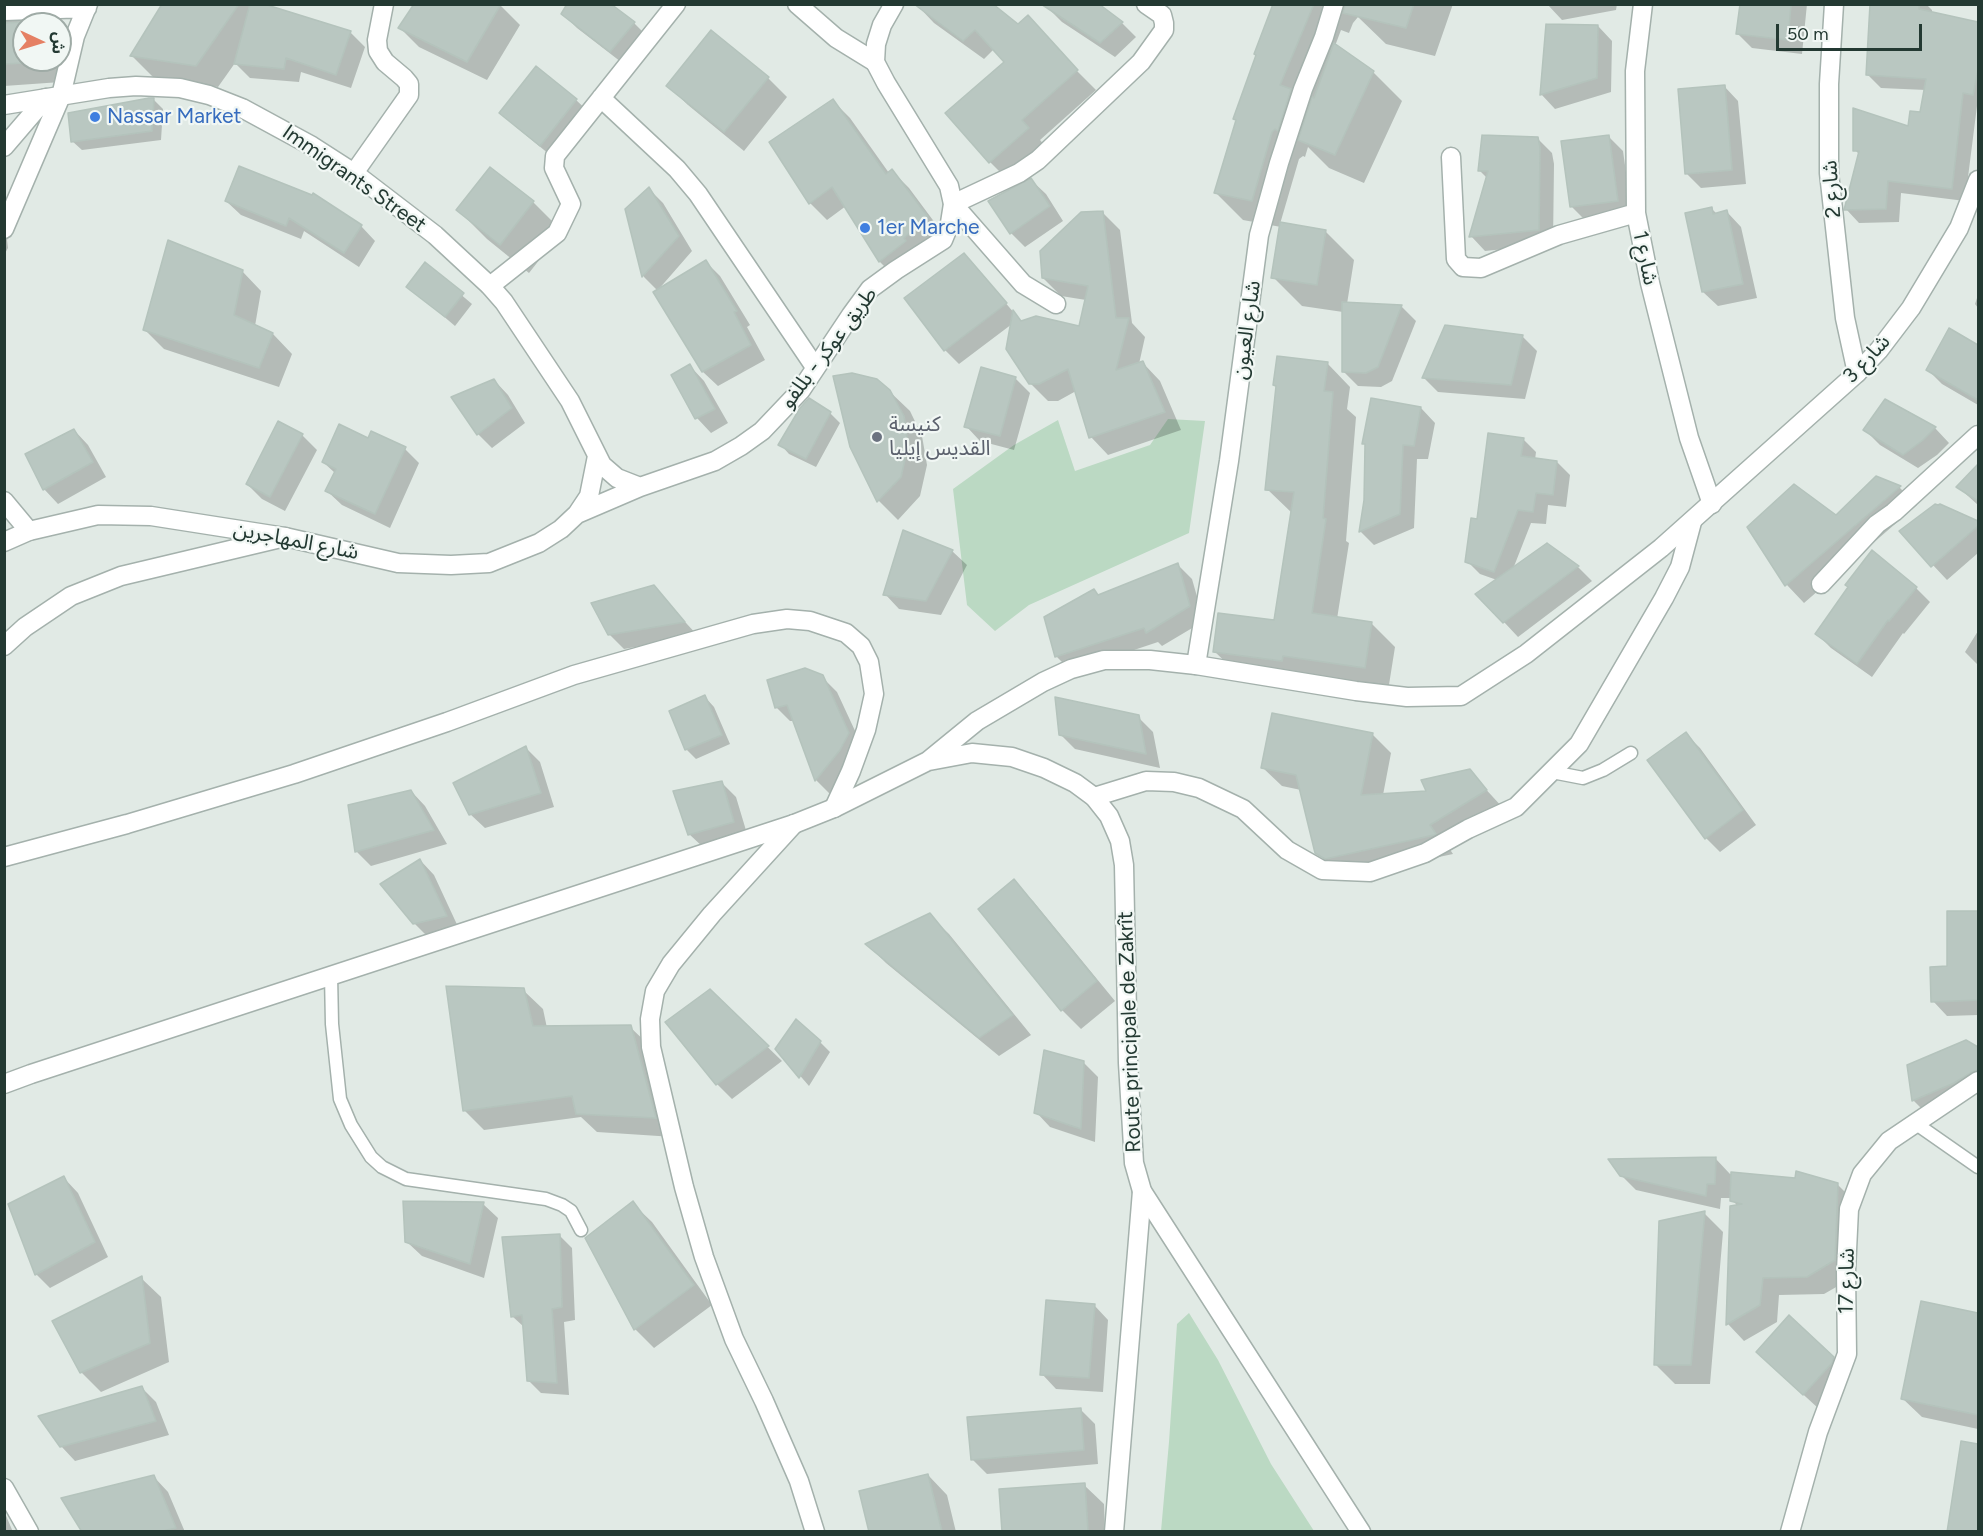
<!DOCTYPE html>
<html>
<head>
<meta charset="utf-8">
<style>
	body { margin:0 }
	#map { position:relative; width:1983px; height:1536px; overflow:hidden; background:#e1eae5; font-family:Figtree,"Noto Sans Arabic",sans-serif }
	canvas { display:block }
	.frame { position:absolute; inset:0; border:6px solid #233932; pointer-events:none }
	.north { position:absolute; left:12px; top:12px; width:60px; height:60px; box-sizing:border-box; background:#f1f7f4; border:2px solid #9faba6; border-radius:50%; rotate:94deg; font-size:16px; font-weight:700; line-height:24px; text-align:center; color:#233932 }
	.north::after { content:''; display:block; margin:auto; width:21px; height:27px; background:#e58064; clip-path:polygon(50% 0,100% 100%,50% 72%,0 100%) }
	.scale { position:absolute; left:1776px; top:24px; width:146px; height:27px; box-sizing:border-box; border:3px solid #233932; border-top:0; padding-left:8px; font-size:18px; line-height:21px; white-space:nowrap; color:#233932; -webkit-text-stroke:4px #f1f7f4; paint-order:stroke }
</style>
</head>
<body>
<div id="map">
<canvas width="1983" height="1536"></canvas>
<div class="frame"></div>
<div class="north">ش</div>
<div class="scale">50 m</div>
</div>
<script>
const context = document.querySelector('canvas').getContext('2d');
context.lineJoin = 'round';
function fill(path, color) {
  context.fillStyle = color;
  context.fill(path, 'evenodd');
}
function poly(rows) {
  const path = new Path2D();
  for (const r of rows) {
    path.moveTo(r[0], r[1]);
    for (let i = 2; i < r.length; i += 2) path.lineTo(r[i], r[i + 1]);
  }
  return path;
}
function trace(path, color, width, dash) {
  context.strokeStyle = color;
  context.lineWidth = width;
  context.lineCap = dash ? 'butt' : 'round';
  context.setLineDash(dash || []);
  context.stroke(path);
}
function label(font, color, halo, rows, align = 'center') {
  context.font = font + ' Figtree,"Noto Sans Arabic",sans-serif';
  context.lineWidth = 4.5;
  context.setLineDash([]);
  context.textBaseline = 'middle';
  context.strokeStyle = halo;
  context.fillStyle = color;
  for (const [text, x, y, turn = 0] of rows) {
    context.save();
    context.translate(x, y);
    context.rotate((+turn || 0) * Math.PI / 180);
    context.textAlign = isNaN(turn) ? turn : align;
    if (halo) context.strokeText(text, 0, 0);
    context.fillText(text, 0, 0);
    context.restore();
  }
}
fill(poly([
	[1168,419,1205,421,1189,533,1029,605,995,631,967,605,953,489,1014,445,1058,420,1075,471,1150,445],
	[1189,1313,1218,1360,1271,1464,1314,1531,1161,1531,1169,1442,1177,1324]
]), '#bbd9c3');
fill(poly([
	[4,4,104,4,104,6,35,7,36,20,29,20,29,23,39,24,24,24,24,60,59,60,61,82,4,86],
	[174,4,261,4,350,32,365,47,351,88,301,72,299,82,250,78,235,63,218,87,153,77,132,56],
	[499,4,520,25,487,80,419,47,400,28],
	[916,4,1065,59,1096,90,1040,140,1047,148,1009,181,990,162,1006,62,994,49,984,59,934,23],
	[1275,4,1453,4,1435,56,1386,44,1358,17,1353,23,1349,33,1341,30,1335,46,1373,72,1402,101,1364,183,1329,168,1308,147,1305,157,1303,156,1299,159,1280,224,1325,231,1354,260,1347,304,1401,306,1416,321,1392,381,1381,387,1358,386,1343,371,1343,312,1302,306,1273,277,1281,227,1243,220,1216,193,1237,121,1235,119],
	[1547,4,1561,5,1617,4,1616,10,1562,20],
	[1741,4,1807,4,1802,54,1752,48,1738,34],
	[1872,4,1926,4,1932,10,1932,13,1978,23,1978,106,1977,106,1965,201,1901,193,1899,222,1859,223,1846,209,1860,155,1855,150,1910,128,1921,113,1926,90,1881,88,1867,74],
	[1048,8,1122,23,1136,37,1115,57,1062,22],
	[563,14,634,23,648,37,625,65,577,28],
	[1598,26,1612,41,1611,92,1555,109,1541,94],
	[537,68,576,100,591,114,555,159,516,127,501,113],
	[768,78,787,97,744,151,688,105,668,86],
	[1724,86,1738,101,1746,184,1701,188,1687,174],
	[154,100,163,109,161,140,82,150,72,141],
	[833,101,850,118,889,173,892,171,909,188,944,235,897,279,880,262,846,206,827,220,810,203,771,143],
	[1608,136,1623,151,1632,215,1586,221,1572,207],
	[1537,138,1552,153,1554,164,1553,244,1485,251,1471,236,1487,178,1479,170],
	[1031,180,1046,194,1063,221,1025,247,1011,233],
	[649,189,663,203,692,251,658,290,705,261,720,276,750,325,747,327,765,360,718,386,703,372,655,293,658,291,644,277,627,210],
	[226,201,361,226,375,241,359,267,304,231,301,239,241,215],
	[533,202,562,231,529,273,487,239,458,210],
	[1712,209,1717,214,1727,212,1741,227,1757,298,1718,306,1703,292],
	[1102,212,1120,230,1132,323,1145,337,1139,364,1143,363,1160,381,1181,430,1108,455,1091,437,1076,391,1058,401,1048,401,1030,383,1012,324,959,364,945,350,964,255,1022,322,1080,328,1086,300,1061,296,1043,278],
	[4,230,10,235,7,240,8,248,4,255],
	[425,264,472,304,455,326,408,286],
	[242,271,261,291,255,326,273,334,292,354,279,387,164,349,145,330],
	[1978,295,1978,308,1975,304],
	[1950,330,1978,347,1978,405,1942,384,1928,370],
	[1522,336,1537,351,1525,399,1438,392,1424,378],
	[1327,363,1350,387,1347,409,1356,417,1346,541,1349,543,1337,619,1371,623,1395,647,1388,691,1238,674,1214,651,1276,621,1292,513,1267,489,1277,388,1274,385],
	[690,366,704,381,728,423,711,433,697,418,673,375],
	[1015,378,1030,393,1014,450,980,441,966,426],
	[494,380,508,395,525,423,492,448,478,434],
	[889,391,910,411,922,436,927,465,920,496,898,520,879,501,851,447],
	[809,400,830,413,840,423,816,467,789,454,780,444],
	[1885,401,1935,428,1949,443,1937,455,1918,468,1880,445,1865,430],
	[1421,408,1435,423,1428,459,1417,459,1414,528,1374,545,1360,531,1366,501,1366,446,1364,443],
	[74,430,88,445,106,477,58,504,44,489],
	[302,435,317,450,285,511,262,499,247,484],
	[1523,439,1536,452,1535,460,1557,462,1570,475,1566,507,1548,505,1546,524,1531,523,1513,569,1547,545,1578,567,1592,581,1518,637,1504,622,1497,580,1480,574,1467,561,1478,521],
	[369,440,405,449,419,463,390,528,342,505,327,491,335,473,323,462],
	[1978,466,1978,505,1958,487],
	[1877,477,1900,488,1917,505,1804,603,1787,585,1749,527,1836,517],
	[1940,505,1978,522,1978,553,1947,580,1901,531],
	[952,551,967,565,941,615,899,609,885,594],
	[1178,565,1192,579,1204,621,1162,646,1158,642,1071,671,1056,656,1094,591,1099,596],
	[653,587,698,636,624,649,609,634],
	[1850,587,1916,588,1930,602,1904,634,1903,633,1872,677,1831,648,1817,634],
	[1978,631,1978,665,1965,652],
	[822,677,837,692,863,748,854,765,830,794,816,780,794,721,790,721,776,707],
	[705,697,714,707,730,744,696,759,686,749],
	[1138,717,1153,732,1160,768,1075,749,1060,734],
	[1372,734,1391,753,1383,795,1428,792,1469,771,1504,809,1447,845,1453,854,1345,877,1336,872,1317,852,1301,790,1282,786,1263,768],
	[1686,734,1700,748,1756,825,1720,852,1706,838],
	[526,748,540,762,554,807,485,828,470,814],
	[721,782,736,797,748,837,704,848,689,834],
	[411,791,425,806,447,844,371,866,357,852,349,806],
	[420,860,434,875,460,931,429,938,414,923],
	[1013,882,1033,901,1115,1001,1081,1029,1062,1010],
	[1949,912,1978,913,1978,1015,1947,1016,1933,1001,1948,968],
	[929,915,949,934,1031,1035,999,1056,886,963,867,944],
	[523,990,543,1009,547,1028,630,1027,650,1046,674,1137,597,1132,581,1117,484,1130,464,1110],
	[710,991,782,1061,732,1099,717,1084,667,1022],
	[820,1042,830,1052,809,1086,777,1049],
	[1966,1042,1978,1048,1978,1091,1927,1114,1913,1100],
	[1083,1062,1098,1077,1095,1142,1050,1127,1036,1112],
	[1715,1158,1730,1174,1837,1184,1854,1201,1852,1278,1824,1294,1779,1295,1777,1322,1744,1341,1728,1324,1731,1207,1737,1206,1732,1198,1721,1198,1720,1209,1636,1190,1621,1175],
	[64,1178,78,1193,108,1257,50,1288,36,1274],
	[632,1203,652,1222,712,1305,654,1348,635,1329],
	[483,1204,498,1218,484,1278,422,1256,407,1242],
	[1704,1213,1723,1232,1710,1384,1675,1384,1655,1364],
	[559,1235,572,1248,575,1320,564,1322,569,1395,541,1393,528,1380,524,1327,512,1316],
	[141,1278,161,1297,169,1362,101,1392,81,1372],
	[1922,1303,1978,1314,1978,1429,1922,1417,1902,1398],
	[1094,1305,1108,1320,1103,1392,1056,1389,1042,1374],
	[1833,1358,1848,1373,1818,1408,1772,1366],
	[141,1387,156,1402,169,1435,75,1461,61,1446],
	[1080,1409,1095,1424,1098,1464,987,1474,972,1459],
	[1962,1443,1978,1446,1978,1532,1949,1532],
	[928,1475,947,1495,956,1532,871,1532],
	[154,1477,168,1492,185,1532,84,1532],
	[1084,1485,1104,1504,1105,1532,1003,1532],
	[4,1511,13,1532,4,1532]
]), '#0003');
const building = poly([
	[162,4,239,4,196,66,130,56,162,4],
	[250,4,264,4,351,31,336,75,286,58,284,69,234,64,250,4],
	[414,4,501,4,467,62,398,28,414,4],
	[567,4,611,4,635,22,610,52,561,14,567,4],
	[914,4,993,4,1018,24,1028,15,1078,70,1022,120,1029,128,989,163,945,113,1004,62,975,30,963,41,914,4],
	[1041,4,1099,4,1123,22,1100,43,1041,4],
	[1273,4,1314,4,1280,85,1291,89,1278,131,1275,129,1272,132,1252,201,1214,193,1236,120,1233,119,1256,55,1254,54,1273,4],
	[1345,4,1414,4,1406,28,1343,13,1345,4],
	[1740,4,1791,4,1788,40,1736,34,1740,4],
	[1870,4,1919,4,1919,9,1978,22,1978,70,1973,95,1963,93,1952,189,1888,181,1886,209,1844,210,1859,151,1853,151,1853,108,1908,126,1910,111,1920,112,1926,79,1866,75,1870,4],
	[24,22,24,63,4,64,4,23,24,22],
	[1546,24,1598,25,1597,78,1540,95,1546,24],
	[711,30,769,77,724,132,666,86,711,30],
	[1334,43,1374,71,1335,155,1298,140,1312,97,1314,98,1334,43],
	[536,66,577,99,540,146,499,113,536,66],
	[1725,85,1732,170,1685,174,1678,89,1725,85],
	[149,98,154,98,152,131,71,142,68,113,149,98],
	[833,99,886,174,892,169,928,217,904,238,906,241,879,262,832,187,809,204,769,142,833,99],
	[1482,135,1538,137,1540,148,1539,230,1469,237,1488,171,1478,171,1482,135],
	[1609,135,1618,201,1570,207,1561,141,1609,135],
	[239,166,312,195,313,193,362,225,344,253,289,218,286,226,225,201,239,166],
	[490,167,534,201,500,245,456,210,490,167],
	[1031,178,1050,206,1010,234,988,201,1031,178],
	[649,187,679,236,642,277,625,209,649,187],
	[1712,207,1713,214,1727,210,1743,284,1702,292,1685,213,1712,207],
	[1103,211,1116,318,1129,318,1116,370,1143,361,1165,412,1089,438,1068,369,1039,384,1029,384,1006,349,1013,310,1021,321,1036,316,1079,326,1088,286,1042,278,1040,251,1081,212,1103,211],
	[1280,222,1326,230,1317,285,1271,278,1280,222],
	[168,240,243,270,234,315,273,333,259,368,143,330,168,240],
	[964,253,1007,303,944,351,904,298,964,253],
	[706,260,737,311,734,312,751,345,702,372,653,292,706,260],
	[425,262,464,293,445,317,406,287,425,262],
	[1342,302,1402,305,1378,367,1366,373,1342,372,1342,302],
	[1445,325,1523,335,1511,385,1422,378,1445,325],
	[1949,328,1978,345,1978,400,1926,370,1949,328],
	[1277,356,1328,362,1324,391,1333,392,1323,518,1326,519,1312,613,1372,622,1365,668,1283,656,1282,661,1213,652,1218,613,1274,620,1294,492,1265,490,1276,386,1273,385,1277,356],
	[690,364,715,409,695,419,671,375,690,364],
	[981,367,1016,377,1000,436,964,427,981,367],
	[852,373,877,379,890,390,904,416,908,445,901,477,877,502,850,447,833,376,852,373],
	[494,379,512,408,477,435,451,397,494,379],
	[809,398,831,412,806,459,778,445,800,408,809,398],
	[1371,398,1421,407,1414,446,1403,445,1400,514,1359,532,1364,500,1365,444,1362,444,1371,398],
	[1885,399,1936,427,1923,440,1903,455,1863,430,1885,399],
	[278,421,303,434,270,497,246,484,278,421],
	[339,424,368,438,371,431,406,447,375,514,325,491,336,469,322,462,339,424],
	[74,429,93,462,43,490,25,454,74,429],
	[1488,433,1524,438,1521,456,1557,461,1553,495,1536,493,1533,512,1518,510,1494,572,1465,562,1471,518,1477,519,1488,433],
	[1978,464,1978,501,1956,487,1978,464],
	[1876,476,1901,486,1785,586,1747,527,1794,484,1836,515,1876,476],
	[1935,504,1938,505,1940,504,1978,521,1978,526,1931,567,1899,531,1935,504],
	[903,530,953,550,926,601,883,595,903,530],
	[1547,543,1579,566,1503,623,1475,594,1547,543],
	[1872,550,1917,587,1889,621,1888,620,1857,664,1815,634,1848,587,1845,585,1872,550],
	[1178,563,1190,606,1146,633,1144,628,1055,657,1044,617,1094,589,1098,595,1178,563],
	[654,585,685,622,608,635,591,603,654,585],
	[805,668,823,675,849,733,840,750,815,781,787,705,775,708,767,680,805,668],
	[705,695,722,735,685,750,669,711,705,695],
	[1055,697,1139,715,1146,754,1059,735,1055,697],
	[1272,713,1373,733,1361,795,1426,791,1421,780,1470,769,1487,790,1430,825,1436,834,1434,835,1325,859,1315,853,1296,775,1261,768,1272,713],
	[1686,732,1743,810,1705,839,1647,760,1686,732],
	[526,746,541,793,469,815,453,783,526,746],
	[722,781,734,822,688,835,673,791,722,781],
	[411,790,434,830,355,852,348,805,411,790],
	[420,859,447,916,413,924,380,884,420,859],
	[1014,879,1097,981,1061,1011,978,909,1014,879],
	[1947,911,1978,911,1978,1000,1931,1002,1930,967,1947,966,1947,911],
	[930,913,1013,1015,979,1038,865,944,930,913],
	[446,986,524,988,533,1026,631,1025,656,1118,576,1114,572,1096,463,1111,446,986],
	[710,989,769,1046,716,1085,665,1022,710,989],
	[796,1019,821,1041,799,1078,775,1049,796,1019],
	[1966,1040,1978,1047,1978,1070,1972,1072,1954,1083,1912,1101,1907,1065,1966,1040],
	[1044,1050,1084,1061,1081,1129,1034,1113,1044,1050],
	[1716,1157,1715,1184,1707,1184,1706,1196,1620,1176,1608,1159,1716,1157],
	[1796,1171,1838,1183,1835,1260,1807,1277,1763,1278,1760,1305,1726,1325,1730,1206,1742,1204,1730,1201,1731,1172,1795,1178,1796,1171],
	[64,1176,95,1242,35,1275,8,1204,64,1176],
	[403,1201,484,1202,470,1264,405,1242,403,1201],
	[633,1201,694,1285,634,1330,585,1238,633,1201],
	[1705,1211,1691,1365,1654,1365,1659,1221,1705,1211],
	[560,1234,562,1307,552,1309,557,1383,527,1381,522,1315,511,1317,502,1237,560,1234],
	[142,1276,150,1343,80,1373,52,1321,142,1276],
	[1046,1300,1095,1304,1089,1378,1040,1375,1046,1300],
	[1921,1301,1978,1313,1978,1415,1901,1399,1921,1301],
	[1789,1315,1834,1357,1832,1363,1803,1395,1756,1352,1789,1315],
	[142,1386,156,1421,60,1447,38,1416,142,1386],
	[1081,1408,1084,1450,971,1460,967,1417,1081,1408],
	[1961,1441,1978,1444,1978,1532,1947,1532,1961,1441],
	[928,1474,942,1532,869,1532,859,1491,928,1474],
	[154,1475,176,1528,158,1532,82,1532,61,1498,154,1475],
	[1085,1483,1088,1532,1002,1532,999,1489,1085,1483]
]);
fill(building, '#b9c7c1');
trace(building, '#b4c3bc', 1.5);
const service = poly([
	[1552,772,1583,778,1603,770,1631,753],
	[331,975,332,1024,340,1099,351,1125,371,1157,382,1167,406,1179,546,1199,562,1205,571,1211,581,1230],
	[1915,1123,1978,1167]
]);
const minor = poly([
	[797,4,836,38,875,62],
	[1643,4,1635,71,1636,213,1650,283,1689,438,1712,504],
	[1834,4,1829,84,1829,173,1845,318,1857,373],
	[4,11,87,8],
	[601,98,677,169,698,194,815,367],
	[4,147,46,98],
	[1451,157,1456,259,1463,267,1481,268,1559,235,1636,213],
	[354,173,409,95,409,84,404,78,385,62,378,51,377,40,384,4],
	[4,229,61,96,75,36,88,4],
	[490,286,557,233,571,204,554,168,555,156,676,4],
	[1056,304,1023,284,953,204,1019,173,1038,160,1141,62,1164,30,1164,23,1162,15,1146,4],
	[4,501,29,531],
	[1821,584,1877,524,1894,512,1978,435],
	[4,646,25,627,71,596,121,576,285,537],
	[1196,665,1229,461,1259,235,1279,163,1303,89,1324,37,1334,4],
	[1094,797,1146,781,1174,782,1199,788,1243,809,1287,850,1322,870,1370,872,1425,853,1468,829,1516,807,1579,744,1664,598,1680,567,1692,522],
	[794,824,712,914,671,964,655,991,650,1019,651,1047,684,1187,704,1257,734,1339,764,1401,799,1481,815,1532],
	[4,857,127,824,294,774,447,722,574,675,753,624,787,619,810,621,846,633,861,646,869,662,874,694,866,730,851,771,834,808],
	[4,1488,29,1532],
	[1114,1532,1142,1191],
	[1790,1532,1818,1432,1847,1354,1846,1271,1849,1209,1862,1174,1889,1141,1978,1081]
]);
const tertiary = poly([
	[4,105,109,88,136,86,180,88,209,95,242,108,312,146,354,173,435,235,490,286,504,302,570,401,602,465,617,478,640,487],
	[577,514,589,496,597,456],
	[4,542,29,531,98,515,151,516,285,537,398,563,451,565,489,563,539,543,561,529,577,514,640,487,715,461,741,446,762,431,801,390,851,315,870,289,896,270,943,240,950,223,953,204,949,186,886,83,875,62,876,44,882,25,894,4],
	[929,761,972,753,1012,757,1044,768,1075,783,1094,797,1109,816,1120,841,1124,865,1128,1063,1134,1163,1142,1191,1361,1532],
	[4,1084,31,1074,794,824,834,808,928,761,977,721,1043,682,1071,669,1104,660,1150,660,1196,665,1356,691,1407,697,1461,696,1526,654,1661,548,1857,373,1879,350,1911,308,1959,228,1978,180]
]);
trace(service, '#a4b1ac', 15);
trace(minor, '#a4b1ac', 21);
trace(tertiary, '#a4b1ac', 21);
trace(service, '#fff', 12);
trace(minor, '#fff', 18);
trace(tertiary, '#fff', 18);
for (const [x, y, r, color] of [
	[95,117,6,"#3f7fe0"],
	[865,228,6,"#3f7fe0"],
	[877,437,6,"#6b7280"]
]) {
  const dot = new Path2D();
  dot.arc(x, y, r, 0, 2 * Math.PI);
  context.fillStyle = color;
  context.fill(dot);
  trace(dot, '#f1f7f4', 2);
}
label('21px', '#366cbe', '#f1f7f4', [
	["Nassar Market",107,117],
	["1er Marche",877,228]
], 'left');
label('21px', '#233932', '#f1f7f4', [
	["Immigrants Street",354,179,35],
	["شارع 2",1832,189,-94],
	["شارع 1",1645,258,78],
	["شارع العيون",1247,330,-82],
	["طريق عوكر - بللفو",829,348,-53],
	["شارع 3",1867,359,-47],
	["شارع المهاجرين",296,541,11],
	["Route principale de Zakrît",1130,1032,-92],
	["شارع 17",1847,1281,-89]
]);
label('21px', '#5b616d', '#f1f7f4', [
	["كنيسة",889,425],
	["القديس إيليا",889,449]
], 'left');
</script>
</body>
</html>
